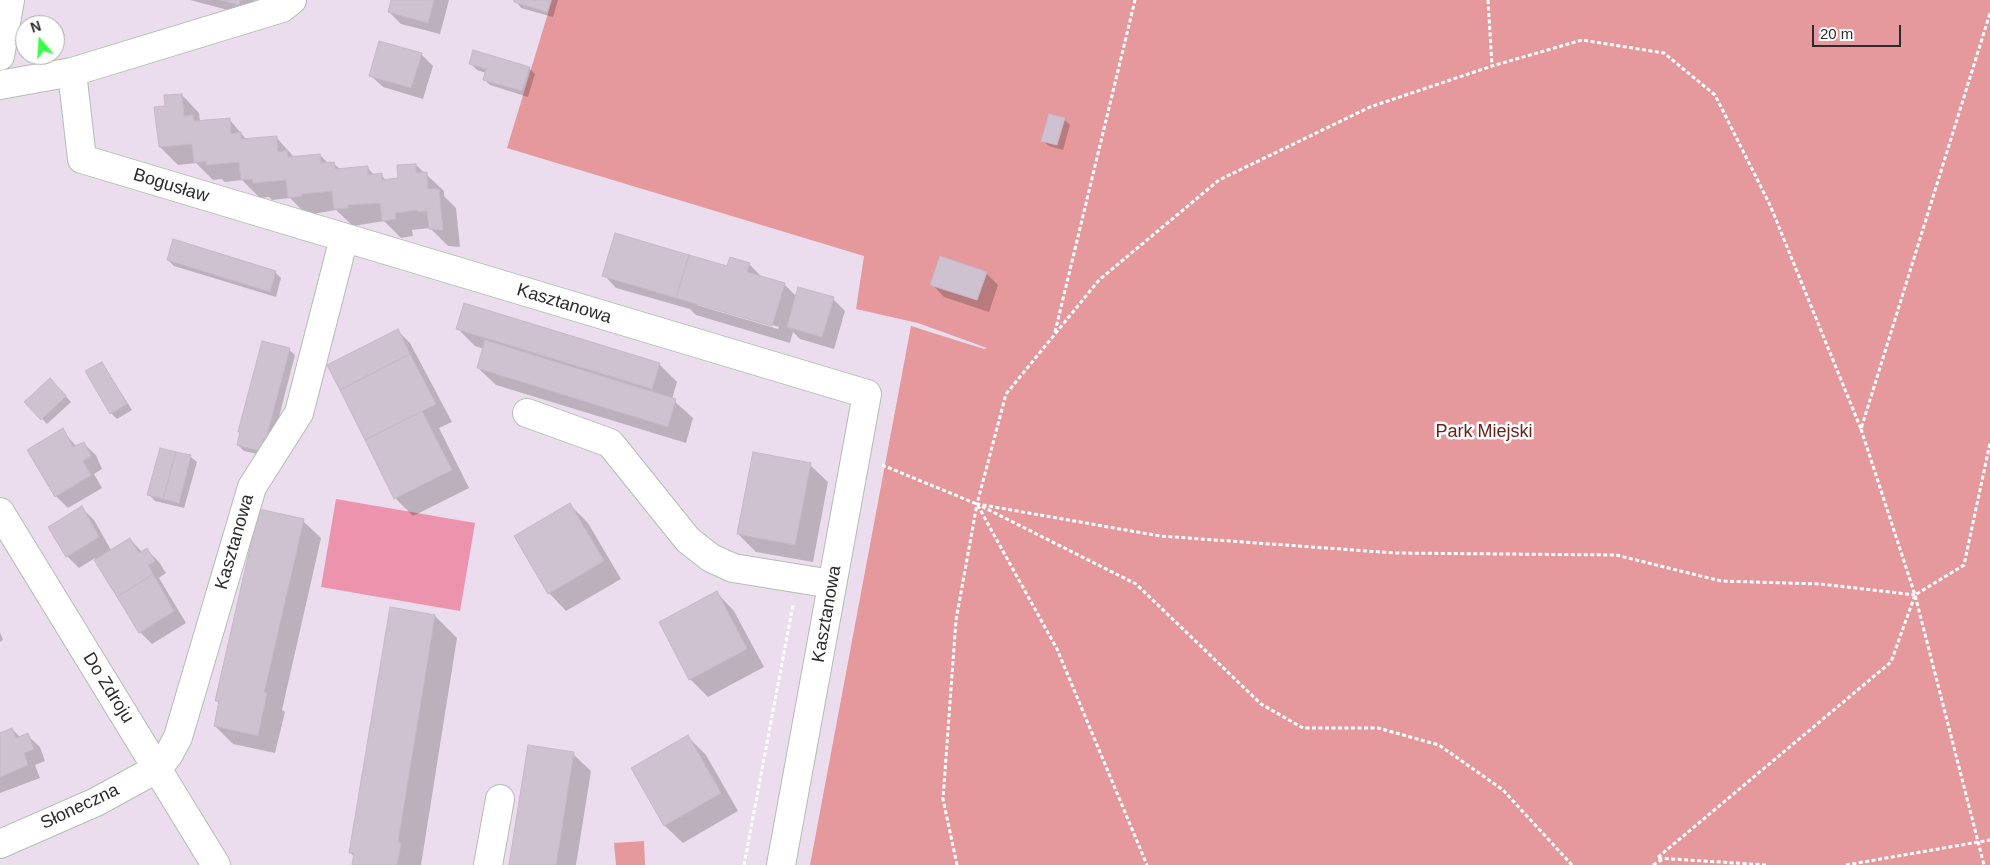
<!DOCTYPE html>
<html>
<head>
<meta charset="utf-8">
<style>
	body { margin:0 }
	#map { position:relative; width:1990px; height:865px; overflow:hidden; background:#ebdded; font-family:Arial,sans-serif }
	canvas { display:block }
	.north { position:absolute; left:15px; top:15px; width:50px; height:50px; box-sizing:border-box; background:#fff; border:1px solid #aaa; border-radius:50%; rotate:342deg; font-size:14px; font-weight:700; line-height:20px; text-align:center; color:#2b2b2b }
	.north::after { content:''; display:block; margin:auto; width:18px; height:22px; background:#3afd4c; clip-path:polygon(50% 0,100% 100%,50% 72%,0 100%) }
	.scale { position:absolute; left:1812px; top:25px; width:89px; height:22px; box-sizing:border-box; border:2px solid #2b2b2b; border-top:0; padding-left:6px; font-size:15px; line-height:18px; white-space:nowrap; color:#2b2b2b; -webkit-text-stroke:4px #fff; paint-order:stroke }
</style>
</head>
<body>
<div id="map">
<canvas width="1990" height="865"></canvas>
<div class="north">N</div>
<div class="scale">20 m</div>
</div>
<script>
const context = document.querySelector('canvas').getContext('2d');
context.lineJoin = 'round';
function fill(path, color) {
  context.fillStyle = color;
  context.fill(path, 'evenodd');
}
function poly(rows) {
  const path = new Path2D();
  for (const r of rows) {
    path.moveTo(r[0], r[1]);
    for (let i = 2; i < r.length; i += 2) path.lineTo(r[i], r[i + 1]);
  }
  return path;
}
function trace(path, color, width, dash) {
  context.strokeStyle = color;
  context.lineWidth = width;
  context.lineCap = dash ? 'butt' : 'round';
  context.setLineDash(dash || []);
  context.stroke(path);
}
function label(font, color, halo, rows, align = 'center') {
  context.font = font + ' Arial,sans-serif';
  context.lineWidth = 5;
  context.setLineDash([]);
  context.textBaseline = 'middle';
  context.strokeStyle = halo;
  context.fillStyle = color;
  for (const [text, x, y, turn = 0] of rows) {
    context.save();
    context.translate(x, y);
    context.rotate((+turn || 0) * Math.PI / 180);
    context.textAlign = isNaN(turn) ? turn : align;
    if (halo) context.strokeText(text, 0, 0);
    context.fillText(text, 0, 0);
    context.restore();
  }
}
fill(poly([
	[552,0,1990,0,1990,865,810,865,911,326,984,349,987,348,918,323,856,309,864,256,507,148],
	[644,841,645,865,616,865,614,843]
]), '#e5999d');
fill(poly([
	[336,499,475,523,460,611,321,587]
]), '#ec94ae');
fill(poly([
	[190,0,254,0,255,1,251,16],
	[392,0,449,0,440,34,401,24,389,12],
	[515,0,558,0,553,17,521,8],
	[421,54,433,66,423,99,383,87,370,75],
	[471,64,529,68,535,74,528,97,490,85,484,79,486,73,477,70],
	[182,95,199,113,200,122,229,119,247,140,276,137,294,157,320,155,329,164,334,164,340,169,367,167,375,176,381,175,387,181,400,180,416,165,444,191,444,196,456,208,460,247,448,246,430,228,412,230,413,236,401,238,384,221,353,226,336,210,307,215,290,198,272,200,269,197,260,198,242,180,225,182,222,179,213,180,196,163,178,165,160,147,166,107],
	[1064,119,1070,125,1063,150,1049,146,1043,141],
	[168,260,275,272,281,278,276,297,174,266],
	[749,264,764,279,784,284,797,297,833,299,845,311,834,349,800,339,793,332,790,343,696,315,690,309,616,288,604,275,728,268],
	[697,303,779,327,778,329,697,305],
	[986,273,998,285,989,312,944,297,932,284],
	[458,329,659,364,677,382,672,399,693,418,686,443,496,385,478,368,484,349,475,346],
	[398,331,410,343,452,422,439,428,469,488,413,516,395,498],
	[289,350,295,355,272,444,266,456,244,451,238,445],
	[102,363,132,410,117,419,111,413],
	[56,385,71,402,47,424,26,402],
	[62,430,77,447,83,443,96,455,102,469,94,474,102,488,68,508,56,496],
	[161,449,191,457,197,462,184,508,155,501,149,495],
	[810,465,828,482,813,562,756,552,738,534],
	[570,505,588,523,621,579,566,611,549,593],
	[82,508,94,520,111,550,130,539,142,552,147,550,159,562,166,573,159,578,186,623,152,644,140,632,95,558,79,568,67,556],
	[303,521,321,538,282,710,285,712,275,753,233,744,215,726,220,704,216,700],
	[717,593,734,611,764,667,708,697,690,679],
	[435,616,457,638,421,865,353,865,354,857,350,852],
	[0,632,3,640,0,642],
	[12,729,21,738,27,735,40,747,45,761,35,765,40,778,0,793,0,734],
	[688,737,706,755,738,811,683,843,665,826],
	[573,754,591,771,576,865,510,865]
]), '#0003');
const building = poly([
	[221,0,240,0,239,5,221,0],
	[391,0,434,0,428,23,388,12,391,0],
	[514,0,551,0,547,12,514,2,514,0],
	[379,41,422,53,411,88,369,76,379,41],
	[473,50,530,67,522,91,483,80,486,69,469,64,473,50],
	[182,94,184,116,193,115,194,121,230,118,231,134,241,132,241,139,277,136,278,152,287,150,288,157,320,154,321,163,334,162,335,169,368,166,368,175,382,173,382,180,398,178,397,165,416,164,416,173,427,172,428,189,439,189,443,230,429,229,427,211,418,212,418,210,395,213,396,219,382,221,380,203,348,205,348,208,334,209,332,191,302,194,302,196,288,198,286,180,253,183,252,179,241,180,239,162,206,165,206,161,194,163,192,144,159,147,154,107,165,106,164,95,182,94],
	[1049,114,1065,118,1057,145,1041,141,1049,114],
	[615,233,689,255,676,298,602,276,615,233],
	[173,239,276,271,270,292,167,260,173,239],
	[689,255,727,266,730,257,750,263,747,272,785,283,772,326,676,298,689,255],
	[940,256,987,272,977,300,930,285,940,256],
	[798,287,834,297,822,337,787,327,798,287],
	[464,303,660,363,652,389,456,329,464,303],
	[398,329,410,354,340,390,327,365,398,329],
	[485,340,676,399,668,427,477,368,485,340],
	[262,341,290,348,266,439,264,438,260,451,237,445,240,432,238,432,262,341],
	[410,354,436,404,365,440,340,390,410,354],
	[102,362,127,404,110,414,85,371,102,362],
	[50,378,66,396,41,420,24,402,50,378],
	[422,411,452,470,394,499,365,440,422,411],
	[63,428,73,447,84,442,91,456,83,461,91,475,55,497,27,450,63,428],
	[160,448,176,452,163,499,147,495,160,448],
	[176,452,191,455,179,503,163,499,176,452],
	[753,452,811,463,795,545,737,534,753,452],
	[570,503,604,561,548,594,514,536,570,503],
	[82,506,99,537,66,557,48,527,82,506],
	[259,509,304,519,264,693,267,693,258,736,214,726,219,701,215,701,259,509],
	[130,538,139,553,147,548,155,561,148,565,153,574,117,597,94,560,130,538],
	[153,574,174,611,139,633,117,597,153,574],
	[717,591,747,649,689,680,659,622,717,591],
	[390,607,435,615,398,842,401,843,397,865,352,865,354,853,349,853,390,607],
	[12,728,16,738,28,733,34,749,24,753,28,765,0,777,0,733,12,728],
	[688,735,721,793,664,826,631,768,688,735],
	[528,745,574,752,556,865,509,865,528,745]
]);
fill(building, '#cec2d0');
trace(building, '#c7b7c9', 1);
const minor = poly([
	[0,56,10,0],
	[72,72,82,159,867,394,781,865],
	[0,85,72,72,282,8,292,0],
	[527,413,610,443,688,540,711,558,733,568,832,584],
	[0,512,216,865],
	[0,844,96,802,158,768,169,754,178,737,252,487,299,413,344,238],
	[488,865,500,799]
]);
trace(minor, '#b1bfb2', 30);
trace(poly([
	[1488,0,1492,66],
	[1055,332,1135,0],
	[1861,429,1915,595,1984,865],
	[882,465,977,504,1057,649,1147,865],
	[744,865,793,605],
	[957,865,943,799,956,620,977,504,1160,536,1395,553,1616,555,1721,581,1820,584,1915,595],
	[1572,865,1503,790,1439,745,1378,728,1303,728,1261,704,1136,584,977,504,1006,394,1099,280,1219,180,1370,107,1492,66,1582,40,1664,53,1715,95,1770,205,1861,429,1990,13],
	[1653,865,1663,859],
	[1766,865,1657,858,1891,662,1915,595,1964,565,1990,443],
	[1846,865,1990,840]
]), '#fff', 3, [4, 2.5]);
trace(minor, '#fff', 28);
label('18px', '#2b2b2b', '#fff', [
	["Bogusław",171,186,17],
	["Kasztanowa",564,304,17],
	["Kasztanowa",235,542,-74],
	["Kasztanowa",827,614,-80],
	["Do Zdroju",108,688,58],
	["Słoneczna",80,807,-25]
]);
label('18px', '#6a1f19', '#fff', [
	["Park Miejski",1484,432]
]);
</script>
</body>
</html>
